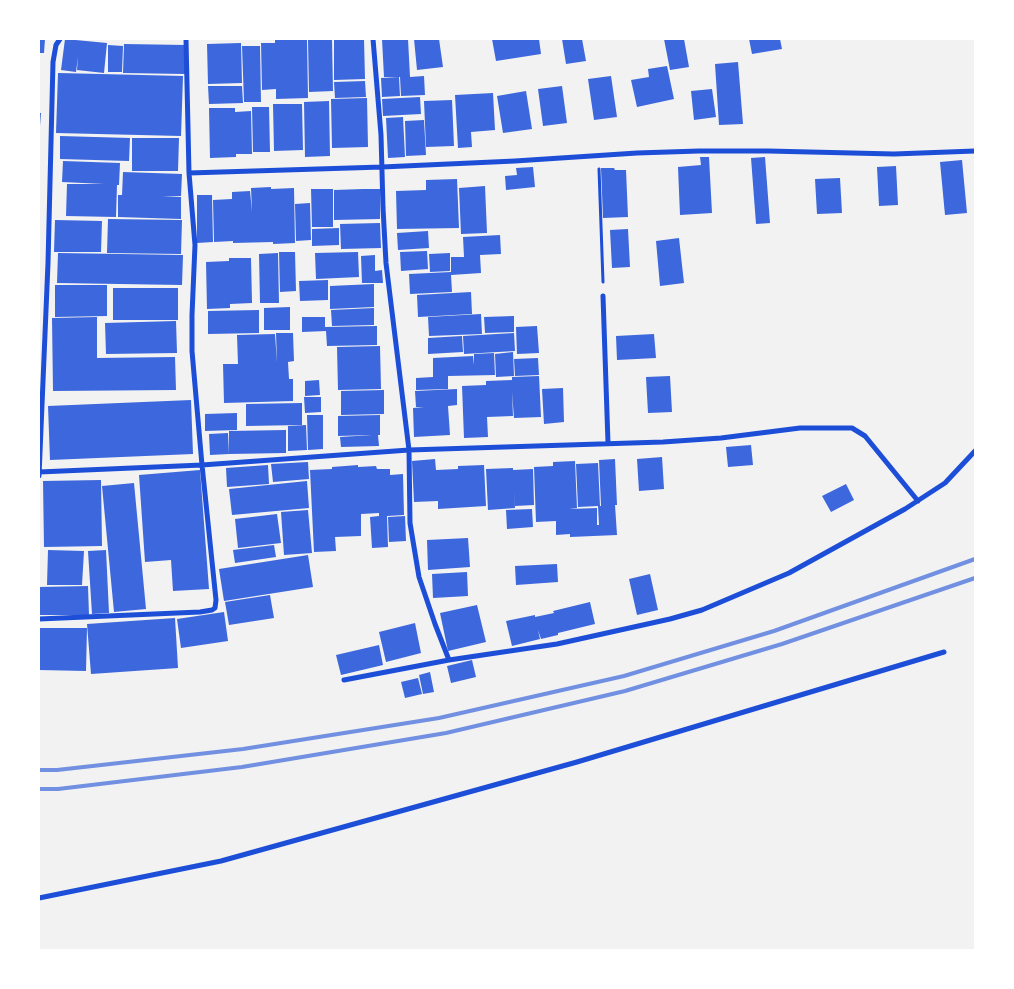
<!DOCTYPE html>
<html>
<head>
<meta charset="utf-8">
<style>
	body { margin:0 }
	#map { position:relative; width:1014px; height:989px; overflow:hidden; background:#f2f2f2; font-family:Inter,sans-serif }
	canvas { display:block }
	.frame { position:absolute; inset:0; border:40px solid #fff; pointer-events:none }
</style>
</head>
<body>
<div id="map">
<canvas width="1014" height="989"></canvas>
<div class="frame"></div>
</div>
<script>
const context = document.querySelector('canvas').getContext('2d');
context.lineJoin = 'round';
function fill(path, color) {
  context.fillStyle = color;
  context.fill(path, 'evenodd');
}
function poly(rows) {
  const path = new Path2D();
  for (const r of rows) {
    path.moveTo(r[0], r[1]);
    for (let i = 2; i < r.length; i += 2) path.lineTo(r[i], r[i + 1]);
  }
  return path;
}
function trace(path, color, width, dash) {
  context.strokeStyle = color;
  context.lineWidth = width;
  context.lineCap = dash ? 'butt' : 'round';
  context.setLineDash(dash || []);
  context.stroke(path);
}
fill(poly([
	[39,39,45,39,44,53,39,53],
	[65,39,107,43,104,73,77,70,78,57,76,72,61,70],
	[275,39,307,39,308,98,276,99,276,89,262,90,261,43,275,43],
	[308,39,332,39,333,91,309,92],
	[334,39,364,39,365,79,334,80],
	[382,39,408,39,410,77,424,76,425,95,401,96,400,77,384,77],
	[414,39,439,39,443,67,417,70],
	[492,39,539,39,541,54,496,61],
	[562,39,582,39,586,61,566,64],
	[664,39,684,39,689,67,670,70],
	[749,39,780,39,782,49,752,54],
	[241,43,242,83,208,84,207,44],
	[124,44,186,45,185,74,123,73],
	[108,45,123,46,122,72,108,72],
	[242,46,260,46,261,102,244,102],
	[738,62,743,124,719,125,715,64],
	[667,66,674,99,637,107,631,80,649,77,648,69],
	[58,73,183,76,181,136,56,133],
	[611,76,617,117,594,120,588,79],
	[399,77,400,96,382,97,381,78],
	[365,81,366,97,335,98,334,82],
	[208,86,242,86,243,103,209,104],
	[562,86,567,123,543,126,538,89],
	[712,89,716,117,694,120,691,91],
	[526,91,532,129,503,133,497,96],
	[493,93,495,130,471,132,472,147,458,148,455,95],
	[420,97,421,114,383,116,382,99],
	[367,98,368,147,332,148,331,99],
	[452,100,454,146,426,147,424,101],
	[329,101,330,156,305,157,304,102],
	[273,104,302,104,303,150,274,151],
	[252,107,269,107,270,152,253,152],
	[209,108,235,108,235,112,251,111,252,154,236,154,236,157,210,158],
	[39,113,41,113,40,126,39,126],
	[403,117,405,157,388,158,386,118],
	[424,120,426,155,406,156,405,121],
	[60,136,130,138,129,161,60,159],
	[132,138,179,138,178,171,132,171],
	[700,157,709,157,712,213,680,215,678,167,701,165],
	[765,157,770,223,756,224,751,158],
	[962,160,967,213,945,215,940,162],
	[63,161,120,163,119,185,117,185,116,217,66,216,67,184,104,184,62,182],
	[896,166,898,205,879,206,877,167],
	[533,167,535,187,506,190,505,176,517,175,516,168],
	[601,168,614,168,615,170,626,170,628,217,603,218],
	[123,172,182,174,181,196,162,196,181,197,181,219,118,217,118,195,122,195],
	[840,178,842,213,817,214,815,179],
	[457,179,459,228,397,229,396,191,426,190,426,180],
	[485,186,487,233,461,234,459,188],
	[271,187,271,189,294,188,295,243,273,244,273,242,233,243,233,241,214,242,213,200,232,199,232,192,250,191,252,212,251,188],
	[311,189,333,189,333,227,312,227],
	[363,189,380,189,380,219,334,220,334,190],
	[197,195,212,195,213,242,197,243],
	[310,203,311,240,296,241,295,204],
	[108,219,182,220,181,254,107,253],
	[55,220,102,221,101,252,54,252],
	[380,223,381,248,341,249,340,224],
	[339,228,339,245,312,246,312,229],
	[628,229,630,267,612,268,610,230],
	[428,231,429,248,398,250,397,233],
	[500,235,501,254,480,255,481,273,451,275,452,292,410,294,409,274,451,272,451,257,464,257,463,237],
	[679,238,684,283,660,286,656,241],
	[427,251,428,269,401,271,400,252],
	[279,252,295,252,296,291,280,292],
	[358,252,359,277,316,279,315,253],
	[58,253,183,255,182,285,57,283],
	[278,253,279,303,260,303,259,254],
	[450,253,450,271,430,272,429,254],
	[375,255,375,271,382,270,383,283,362,283,361,256],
	[229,258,251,258,252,303,230,304,230,308,207,309,206,262,229,261],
	[328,280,328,300,300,301,299,281],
	[374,284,374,307,330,309,330,286],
	[55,285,107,285,107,316,55,317],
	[113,288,178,288,178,320,113,320],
	[471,292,472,314,418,317,417,295],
	[290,307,290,330,264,330,264,308],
	[374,308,374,325,332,326,331,310],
	[259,310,259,333,208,334,208,311],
	[481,314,482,334,429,336,428,317],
	[514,316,514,332,485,333,484,317],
	[97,317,97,358,175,357,176,390,53,391,52,318],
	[302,317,325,317,325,327,377,326,377,345,327,346,326,331,302,332],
	[176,321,177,353,106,354,105,323],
	[537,326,539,353,517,354,516,327],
	[276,333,293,333,294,361,288,362,289,379,293,379,293,401,224,403,223,364,238,364,237,335,275,334,277,363],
	[514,333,515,351,464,354,463,336],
	[654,334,656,358,617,360,616,336],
	[462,336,463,352,428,354,428,338],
	[380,346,381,389,338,390,337,347],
	[513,352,514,376,496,377,495,354],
	[494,353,495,375,448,376,448,389,416,390,416,378,433,377,433,358,473,356,474,365,474,354],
	[538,358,539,375,515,376,514,359],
	[539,376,541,417,514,418,512,392,513,416,487,417,488,437,464,438,462,386,486,385,486,381,512,380,512,377],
	[670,376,672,412,648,413,646,377],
	[319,380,320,395,305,396,305,381],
	[563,388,564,422,544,424,542,389],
	[457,389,457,405,448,406,450,435,414,437,413,408,424,407,416,407,415,391],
	[384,390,384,414,341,415,341,391],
	[304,397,321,397,321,412,305,413],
	[191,400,193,454,50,460,48,406],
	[302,403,302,425,246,426,246,404],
	[237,413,237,430,205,431,205,414],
	[307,415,323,415,323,449,308,450],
	[380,415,380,435,378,435,379,446,341,447,340,437,372,435,338,436,338,416],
	[306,425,307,450,288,451,288,426],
	[286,430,286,453,229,454,229,431],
	[228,433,229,454,210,455,209,434],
	[751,445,753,465,728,467,726,447],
	[662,457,664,489,639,491,637,459],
	[435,459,436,470,458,469,458,466,484,465,486,506,438,509,438,501,414,502,412,461],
	[615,459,617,505,615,505,617,535,570,537,570,534,556,535,556,521,536,522,534,467,553,466,553,462,575,461,577,508,569,509,570,528,569,509,597,508,597,525,604,525,599,525,598,506,578,507,576,464,598,463,600,506,601,506,599,460],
	[308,462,309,479,273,482,271,464],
	[268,465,269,484,227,487,226,468],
	[358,465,358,467,376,466,377,469,390,469,390,475,403,474,404,515,387,516,388,547,372,548,370,517,379,516,379,513,361,514,361,536,335,537,336,551,314,552,310,470,332,469,332,467],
	[513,468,513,470,533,469,534,505,515,506,514,489,515,508,488,510,486,469],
	[200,470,209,589,173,591,171,560,145,562,139,475],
	[101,480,102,546,44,547,43,481],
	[307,481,309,508,232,515,229,489],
	[134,483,146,609,114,612,102,486],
	[846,484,854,500,831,512,822,496],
	[532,509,533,527,507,529,506,510],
	[308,510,312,553,284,555,281,512],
	[277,514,281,543,238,548,235,519],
	[405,516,406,541,389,542,388,517],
	[468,538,470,567,428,570,427,540],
	[274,545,276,557,235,563,233,550],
	[48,550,84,551,82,585,47,585],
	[106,550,109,613,92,614,88,551],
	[308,555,313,587,224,601,219,569],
	[557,564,558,582,516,585,515,566],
	[467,572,468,596,433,598,432,574],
	[650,574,658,610,637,615,629,579],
	[88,586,89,615,39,615,39,587],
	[270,595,274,618,229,625,225,602],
	[590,602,595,624,558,633,558,635,541,639,538,630,540,639,512,646,506,621,535,615,535,617,554,613,553,611],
	[477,605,486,642,448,651,440,613],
	[224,612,228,641,181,648,177,619],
	[175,618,178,668,91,674,87,624],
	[415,623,421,653,386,662,379,632],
	[39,628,87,628,86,671,39,670],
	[379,645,383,665,341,675,336,655],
	[472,660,476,677,451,683,447,666],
	[430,672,434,692,423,694,419,675],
	[418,678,422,694,405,698,401,682]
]), '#3d67dc');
trace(poly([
	[599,169,603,282]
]), '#1d4ed8', 3);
trace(poly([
	[373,39,381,135,383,208,386,263,409,450,410,523,419,577,435,624,449,660],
	[189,173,382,167,515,161,637,153,699,151,768,151,894,154,975,151],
	[603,296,608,443],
	[39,472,202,465,409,450,663,442,721,438,800,428,852,428,865,436,918,501],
	[39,476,48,263,53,62,56,45,60,39],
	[39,619,200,612,212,610,215,608,216,600,202,465,192,351,192,315,195,245,189,173,186,39],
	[344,680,449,660,557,644,670,619,702,610,789,573,905,509,945,483,975,451],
	[39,898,221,861,577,762,944,652]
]), '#1d4ed8', 5);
trace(poly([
	[39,770,57,770,243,749,439,718,624,676,774,631,975,559],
	[39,789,58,789,242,767,446,733,625,691,782,644,975,578]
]), '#7290e2', 4);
</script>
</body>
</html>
